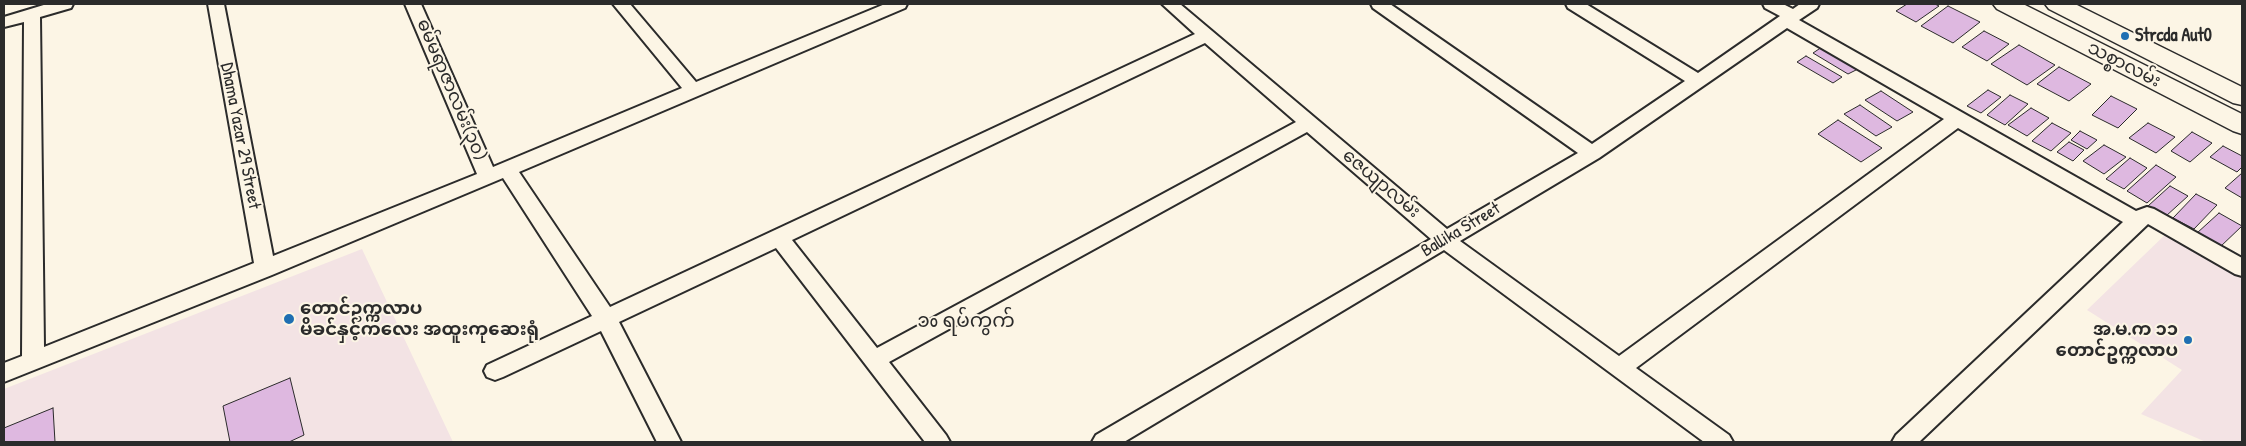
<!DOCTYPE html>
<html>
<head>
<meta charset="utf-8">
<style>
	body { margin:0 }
	#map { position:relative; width:2246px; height:446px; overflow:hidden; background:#fcf5e5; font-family:"Patrick Hand",sans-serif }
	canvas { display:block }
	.frame { position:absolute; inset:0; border:5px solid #2b2b2b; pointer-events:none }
</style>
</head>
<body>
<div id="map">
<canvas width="2246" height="446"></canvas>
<div class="frame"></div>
</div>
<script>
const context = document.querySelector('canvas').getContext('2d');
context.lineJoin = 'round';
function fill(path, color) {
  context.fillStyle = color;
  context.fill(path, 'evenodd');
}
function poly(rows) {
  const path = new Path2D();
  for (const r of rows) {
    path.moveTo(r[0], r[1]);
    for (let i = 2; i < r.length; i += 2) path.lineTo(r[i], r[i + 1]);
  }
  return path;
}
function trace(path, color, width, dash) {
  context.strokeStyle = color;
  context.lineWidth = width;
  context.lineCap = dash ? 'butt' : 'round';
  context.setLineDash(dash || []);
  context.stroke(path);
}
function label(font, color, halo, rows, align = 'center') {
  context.font = font + ' "Patrick Hand","Noto Sans Myanmar",sans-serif';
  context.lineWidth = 4;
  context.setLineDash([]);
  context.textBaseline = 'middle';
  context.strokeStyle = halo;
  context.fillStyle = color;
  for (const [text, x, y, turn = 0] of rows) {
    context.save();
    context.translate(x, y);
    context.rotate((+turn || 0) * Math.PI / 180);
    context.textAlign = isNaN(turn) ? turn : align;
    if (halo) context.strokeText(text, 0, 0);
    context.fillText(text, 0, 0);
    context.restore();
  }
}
fill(poly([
	[2170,230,2242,271,2242,442,2206,442,2141,414,2182,370,2087,310],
	[362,249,453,442,4,442,4,389]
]), '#f3e3e4');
const building = poly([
	[1907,4,1935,4,1939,6,1916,22,1896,11,1907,4],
	[1948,6,1980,22,1953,43,1921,26,1948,6],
	[1984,31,2009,44,1987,61,1962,47,1984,31],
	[2019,45,2055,65,2027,85,1991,64,2019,45],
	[1822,47,1858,69,1848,74,1813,53,1822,47],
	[1806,56,1842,77,1833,83,1797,62,1806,56],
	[2059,67,2091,84,2069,101,2037,84,2059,67],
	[1988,90,2001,97,1981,113,1967,106,1988,90],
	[1881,91,1913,112,1897,121,1865,100,1881,91],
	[2010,95,2028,104,2005,125,1987,115,2010,95],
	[2111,96,2137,109,2118,128,2092,115,2111,96],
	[1860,105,1892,127,1876,136,1844,114,1860,105],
	[2031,108,2049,118,2027,136,2008,125,2031,108],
	[1838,120,1882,148,1861,162,1818,134,1838,120],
	[2052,123,2071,133,2051,151,2032,141,2052,123],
	[2148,123,2175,137,2156,153,2129,138,2148,123],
	[2080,131,2097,140,2087,149,2071,140,2080,131],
	[2192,132,2212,143,2190,162,2171,151,2192,132],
	[2069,142,2084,150,2073,161,2057,152,2069,142],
	[2104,145,2126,157,2104,174,2083,161,2104,145],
	[2223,146,2242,156,2242,167,2237,172,2210,157,2223,146],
	[2130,158,2147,168,2124,189,2106,179,2130,158],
	[2156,165,2176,177,2147,203,2127,191,2156,165],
	[2242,173,2242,198,2225,188,2242,173],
	[2170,186,2188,196,2166,216,2148,206,2170,186],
	[2196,194,2217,205,2194,229,2173,218,2196,194],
	[2219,213,2242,226,2220,247,2197,233,2219,213],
	[290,378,304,435,289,442,230,442,223,406,290,378],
	[53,408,55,442,4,442,4,428,53,408]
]);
fill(building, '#deb8e0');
trace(building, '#2b2b2b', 1);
const street = poly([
	[47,4,73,4,71,8,40,17,44,347,254,263,208,4,224,4,273,256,477,174,405,4,421,4,493,167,682,88,613,4,630,4,696,82,885,4,907,4,905,8,519,172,610,307,1195,34,1162,4,1180,4,1447,229,1578,153,1373,8,1371,4,1390,4,1592,144,1685,81,1568,8,1566,4,1586,4,1698,73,1780,16,1765,8,1763,4,1783,4,1793,9,1800,4,1819,4,1817,8,1799,20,2136,211,2147,207,2154,209,2242,258,2242,276,2235,274,2148,224,1919,442,1892,442,1896,435,2123,222,1958,128,1636,368,1729,435,1733,442,1704,442,1444,250,1124,442,1092,442,1096,435,1431,239,1307,132,889,362,946,435,950,442,925,442,776,248,619,322,681,442,657,442,601,331,503,377,495,380,487,377,484,371,487,365,592,316,503,178,272,275,4,382,4,363,22,356,24,22,4,27,4,17,47,4],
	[1787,28,1944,119,1619,356,1460,241,1599,158,1787,28],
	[1205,43,1296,122,877,348,792,240,1205,43]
]);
const primary = poly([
	[1993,4,2023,4,2242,114,2242,134,2233,131,1997,9,1993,4],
	[2045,4,2075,4,2242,87,2242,105,2233,103,2049,9,2045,4]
]);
trace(street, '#2b2b2b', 4);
trace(primary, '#2b2b2b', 3);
fill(street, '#fcf5e5');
fill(primary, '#fcf5e5');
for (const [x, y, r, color] of [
	[2125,36,5,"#1f6fb2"],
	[289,319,6,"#1f6fb2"],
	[2188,340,5,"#1f6fb2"]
]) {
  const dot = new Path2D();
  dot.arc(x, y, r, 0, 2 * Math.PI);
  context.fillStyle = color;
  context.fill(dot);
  trace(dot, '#fcf5e5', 2);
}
label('bold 18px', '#2b2b2b', '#fcf5e5', [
	["Strcda Aut0",2135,36],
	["တောင်ဥက္ကလာပ",300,309],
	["မိခင်နှင့်ကလေး အထူးကုဆေးရုံ",300,330],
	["အ.မ.က ၁၁",2178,330,"right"],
	["တောင်ဥက္ကလာပ",2178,351,"right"]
], 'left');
label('18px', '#2b2b2b', '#fcf5e5', [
	["သစ္စာလမ်း",2124,65,27],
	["ဓမ်မရာဇာလမ်း(၃၀)",451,90,67],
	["Dhama Yazar 29 Street",240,136,79],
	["ဇေယျာလမ်း",1381,184,40],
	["Ballika Street",1461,230,-31]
]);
label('20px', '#2b2b2b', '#fcf5e5', [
	["၁o ရပ်ကွက်",966,322]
]);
</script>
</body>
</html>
